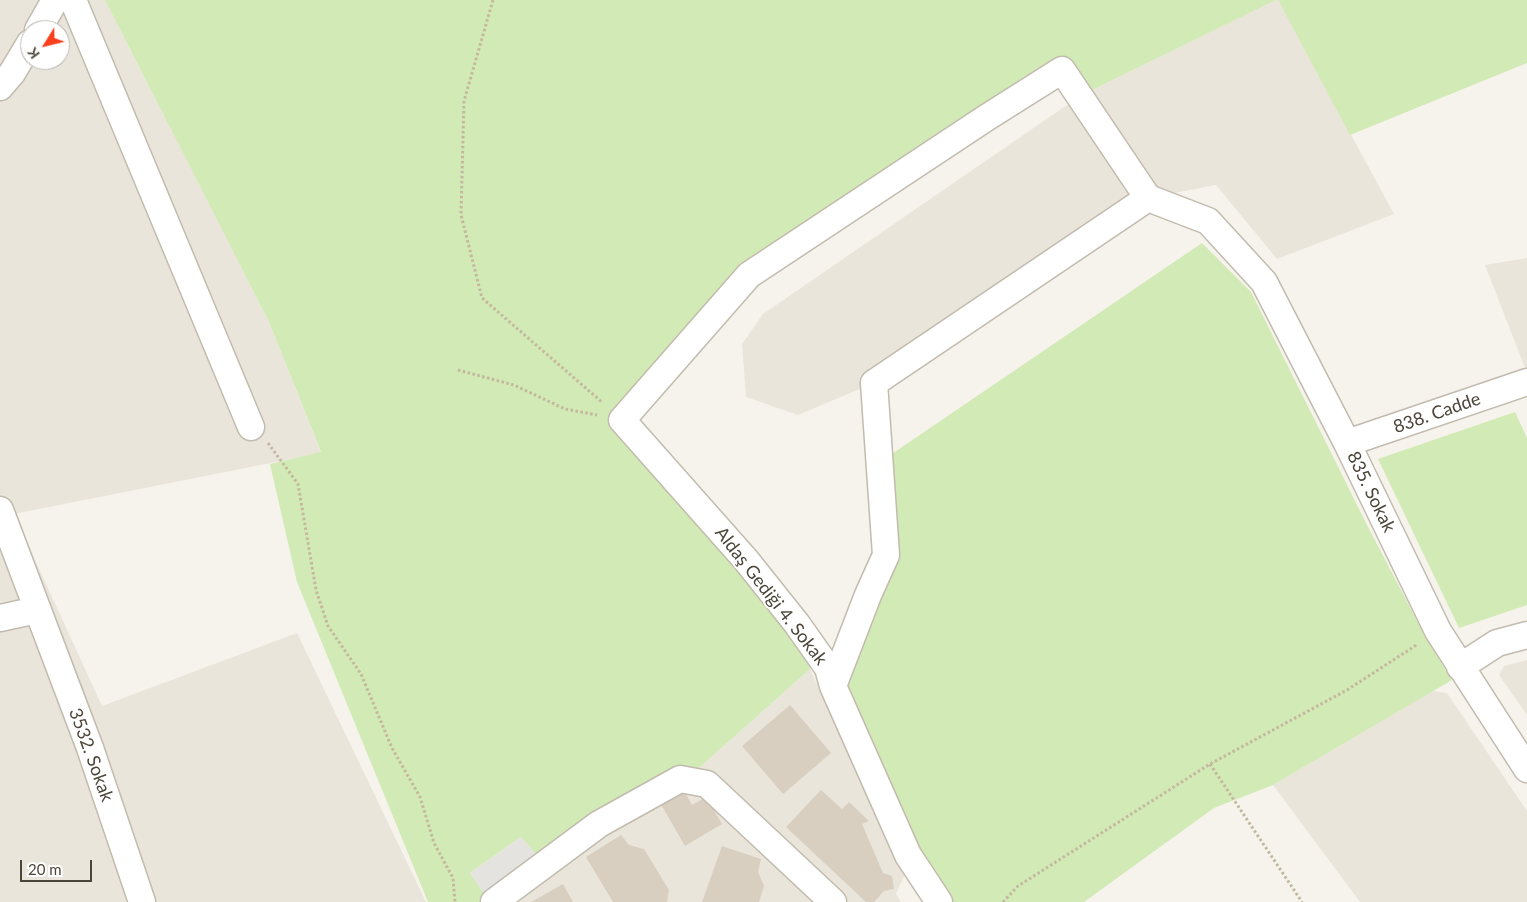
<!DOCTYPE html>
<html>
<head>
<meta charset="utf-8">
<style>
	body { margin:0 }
	#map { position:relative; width:1527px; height:902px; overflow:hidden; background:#f6f3ec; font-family:Lato,sans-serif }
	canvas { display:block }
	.north { position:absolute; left:20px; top:20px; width:50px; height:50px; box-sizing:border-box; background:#fff; border:1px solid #b7b4b0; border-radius:50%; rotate:234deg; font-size:14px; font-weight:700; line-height:20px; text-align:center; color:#4b4439 }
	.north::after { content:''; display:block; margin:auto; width:18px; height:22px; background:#fc3f1d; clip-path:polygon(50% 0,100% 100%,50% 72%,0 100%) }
	.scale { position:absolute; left:20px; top:860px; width:72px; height:22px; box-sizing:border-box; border:2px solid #4b4439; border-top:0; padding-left:6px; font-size:15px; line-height:18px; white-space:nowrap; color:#4b4439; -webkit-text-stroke:4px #fff; paint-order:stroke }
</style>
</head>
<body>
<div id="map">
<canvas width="1527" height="902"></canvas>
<div class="north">K</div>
<div class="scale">20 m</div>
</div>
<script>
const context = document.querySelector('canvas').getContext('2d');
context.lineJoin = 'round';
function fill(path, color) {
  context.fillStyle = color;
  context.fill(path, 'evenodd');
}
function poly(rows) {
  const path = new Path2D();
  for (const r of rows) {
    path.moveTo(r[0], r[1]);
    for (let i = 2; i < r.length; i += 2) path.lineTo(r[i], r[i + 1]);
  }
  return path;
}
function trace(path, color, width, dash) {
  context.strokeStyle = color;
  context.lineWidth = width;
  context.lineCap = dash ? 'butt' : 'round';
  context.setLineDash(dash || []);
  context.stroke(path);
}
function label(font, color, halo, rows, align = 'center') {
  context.font = font + ' Lato,sans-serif';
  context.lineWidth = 4;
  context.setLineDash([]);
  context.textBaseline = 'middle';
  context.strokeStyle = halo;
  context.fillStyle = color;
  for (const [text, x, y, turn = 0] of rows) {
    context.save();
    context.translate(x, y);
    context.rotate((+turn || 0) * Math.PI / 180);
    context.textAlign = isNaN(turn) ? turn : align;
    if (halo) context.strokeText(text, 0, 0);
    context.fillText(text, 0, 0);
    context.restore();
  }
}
fill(poly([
	[0,0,105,0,269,322,321,453,14,514,102,706,297,633,426,902,0,902],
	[30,30,60,30,60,60,30,60],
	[1276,0,1278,0,1394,214,1277,259,1216,185,1148,198,874,383,798,415,746,397,742,344,763,314,1080,96],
	[1527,258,1527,373,1485,265],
	[1527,660,1527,715,1499,675,1504,666],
	[810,669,905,874,896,894,901,902,847,902,699,768],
	[1433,691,1447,693,1527,811,1527,902,1360,902,1273,785],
	[682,787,702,789,819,902,518,902,601,834]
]), '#eae5da');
fill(poly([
	[105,0,1276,0,1080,96,1063,71,749,275,623,419,797,624,810,669,699,768,544,864,521,837,470,873,490,902,428,902,297,582,270,464,321,452,269,322],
	[1278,0,1527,0,1527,63,1350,135],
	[1202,243,1251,292,1366,523,1426,638,1452,680,1273,785,1214,808,1084,902,939,902,833,686,886,555,880,462],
	[1515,412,1527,438,1527,605,1459,628,1378,459]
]), '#d2eab5');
fill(poly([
	[521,837,544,864,490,902,470,873]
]), '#e5e3e0');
fill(poly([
	[790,705,831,753,783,794,742,746],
	[682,787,692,805,706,797,722,824,685,846,659,801],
	[821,790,842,809,849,802,869,821,862,824,883,873,892,876,894,889,884,891,874,902,866,902,786,827],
	[621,835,629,845,644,849,669,890,667,902,613,902,586,857],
	[722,846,761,859,758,872,764,886,759,902,702,902],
	[563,884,573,902,531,902]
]), '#d8cfc1');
const minor = poly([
	[73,0,251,427],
	[38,30,55,0],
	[0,87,12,73,30,43],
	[1347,443,1527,382],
	[0,510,90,748,142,902],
	[0,618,37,610],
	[1460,667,1497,643,1527,635],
	[833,686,868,595,886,555,874,383,1148,198],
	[494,902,599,824,680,779,707,784,833,902],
	[939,902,908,855,833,686,828,668,797,624,746,560,622,420,749,275,986,118,1062,70,1148,198,1208,221,1264,282,1347,443,1438,631,1527,769]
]);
trace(minor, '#c2bbae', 29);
trace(poly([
	[493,0,464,101,461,215,482,298,603,403],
	[458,370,514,385,565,409,597,415],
	[268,443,298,484,316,590,328,626,361,674,392,748,420,797,434,843,453,878,455,902],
	[1210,764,1302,902],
	[1003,902,1018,886,1210,764,1347,690,1418,644]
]), '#c4b79f', 3, [2.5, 2.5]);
trace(minor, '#fff', 26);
label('18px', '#4b4439', '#fff', [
	["838. Cadde",1437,413,-19],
	["835. Sokak",1371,492,64],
	["Aldaş Gediği 4. Sokak",771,596,52],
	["3532. Sokak",91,755,70]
]);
</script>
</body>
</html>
